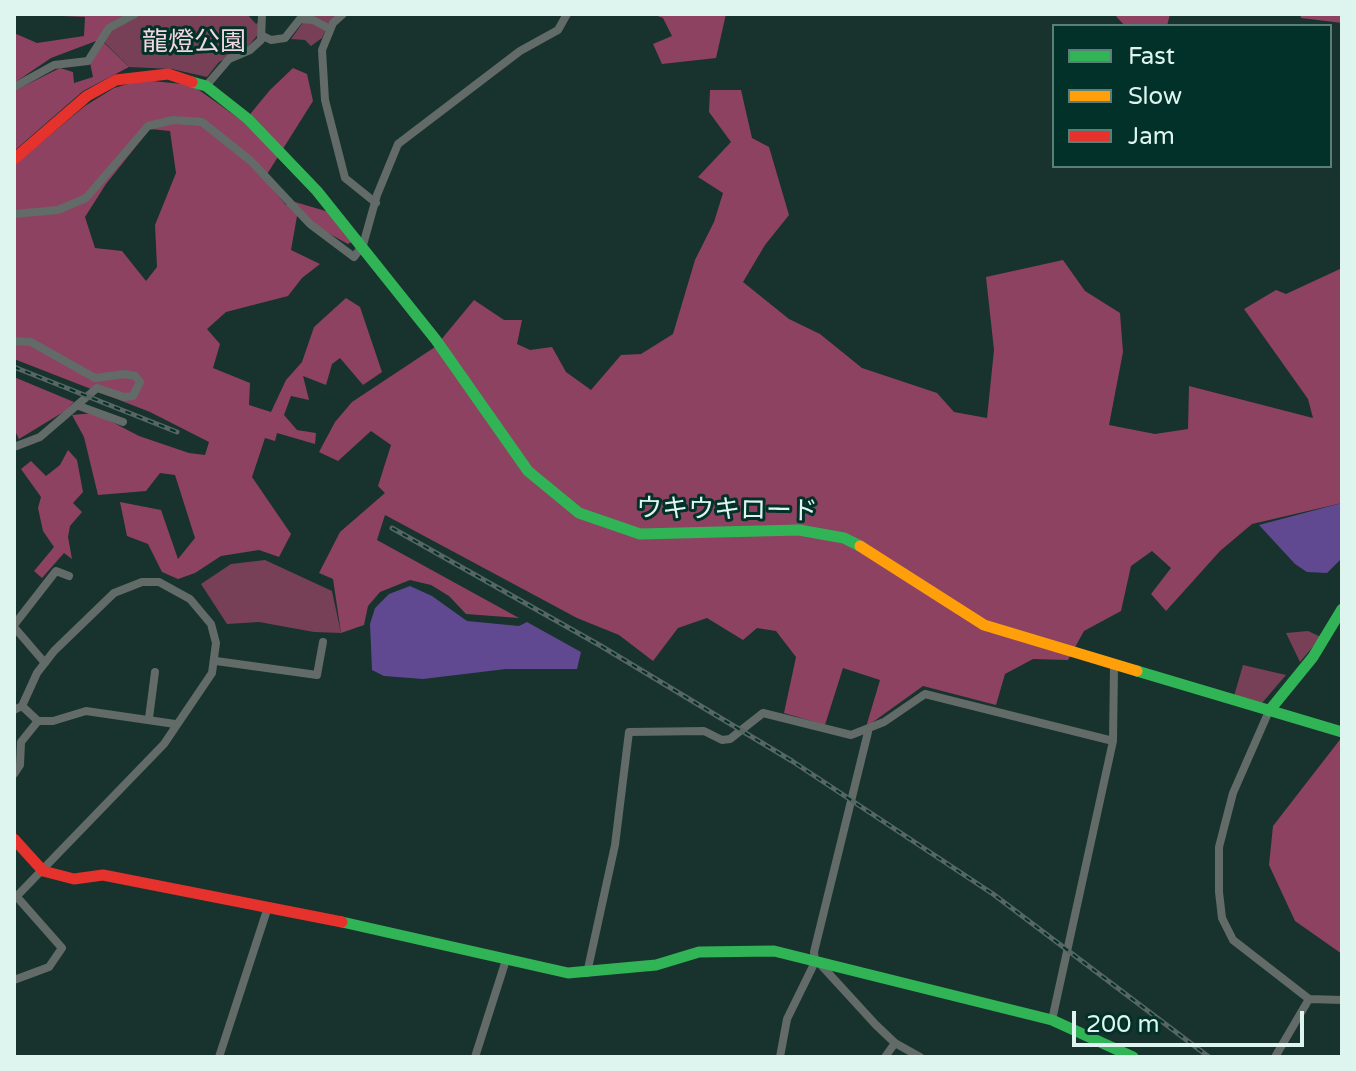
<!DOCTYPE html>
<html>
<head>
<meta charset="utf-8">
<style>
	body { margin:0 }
	#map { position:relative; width:1356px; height:1071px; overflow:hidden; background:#18322d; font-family:"Varela Round",sans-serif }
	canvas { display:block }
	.frame { position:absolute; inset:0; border:16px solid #def5ef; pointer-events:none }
	.legend { position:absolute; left:1052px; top:24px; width:280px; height:144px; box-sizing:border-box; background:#013129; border:2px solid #597f78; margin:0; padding:10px 14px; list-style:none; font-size:24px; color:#def5ef }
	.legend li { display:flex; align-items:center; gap:16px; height:40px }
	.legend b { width:40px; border:2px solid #597f78 }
	.scale { position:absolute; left:1072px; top:1011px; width:232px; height:36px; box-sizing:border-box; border:4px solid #def5ef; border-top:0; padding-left:10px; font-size:24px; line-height:28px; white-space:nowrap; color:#def5ef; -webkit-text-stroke:6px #013129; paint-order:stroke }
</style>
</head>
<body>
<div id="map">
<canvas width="1356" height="1071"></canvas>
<div class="frame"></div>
<ul class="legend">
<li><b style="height:10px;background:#30b455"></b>Fast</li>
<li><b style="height:10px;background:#ff9f0a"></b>Slow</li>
<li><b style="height:10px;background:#e5322d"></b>Jam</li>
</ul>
<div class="scale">200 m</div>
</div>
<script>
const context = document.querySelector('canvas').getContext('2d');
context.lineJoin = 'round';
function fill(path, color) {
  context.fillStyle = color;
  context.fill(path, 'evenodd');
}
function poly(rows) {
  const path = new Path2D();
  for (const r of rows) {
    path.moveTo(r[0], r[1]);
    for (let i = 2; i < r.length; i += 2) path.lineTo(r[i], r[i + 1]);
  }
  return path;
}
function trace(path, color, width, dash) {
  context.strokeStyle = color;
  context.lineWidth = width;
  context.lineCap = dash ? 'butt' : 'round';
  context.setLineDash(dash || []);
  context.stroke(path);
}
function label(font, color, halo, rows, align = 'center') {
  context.font = font + ' "Varela Round","Noto Sans JP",sans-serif';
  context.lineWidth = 6;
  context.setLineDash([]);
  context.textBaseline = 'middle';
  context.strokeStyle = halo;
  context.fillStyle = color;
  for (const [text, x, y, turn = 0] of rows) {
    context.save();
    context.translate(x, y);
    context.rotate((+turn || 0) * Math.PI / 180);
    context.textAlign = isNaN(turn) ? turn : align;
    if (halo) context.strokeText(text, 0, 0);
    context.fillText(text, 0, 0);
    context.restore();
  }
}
fill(poly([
	[137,14,247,14,256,24,260,21,260,32,247,48,219,62,207,77,172,69,129,67,103,41,109,29],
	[309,14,339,14,329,23,322,38,311,46,305,40,291,39],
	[265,560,332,591,341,633,314,632,259,622,227,624,201,584,231,564],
	[1308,631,1321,637,1300,662,1286,633],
	[1243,665,1286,675,1262,703,1234,696]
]), '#774056');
fill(poly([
	[132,14,99,38,129,67,83,91,14,151,14,91,60,68,73,72,74,83,93,77,90,63,102,45,96,41,51,58,14,83,14,33,37,43,84,36,85,17,14,14],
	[652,14,726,14,716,58,662,64,653,44,672,36,663,18],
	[1114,14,1170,14,1167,26,1125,26],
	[1300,14,1342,14,1342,23,1301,18],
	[293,68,307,74,313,101,264,179,286,205,295,202,329,212,355,240,348,244,297,216,291,250,320,264,302,278,288,296,226,312,207,329,220,344,213,368,250,383,249,405,271,412,286,380,302,362,314,327,346,298,360,307,382,372,363,385,340,358,332,364,326,385,303,376,309,400,291,396,284,415,297,430,316,433,315,444,277,433,275,441,265,438,252,477,291,534,279,557,259,550,221,556,195,573,178,579,162,572,148,544,127,536,120,502,161,510,178,559,195,538,175,475,160,473,146,491,98,495,84,437,72,415,65,411,19,439,14,429,14,377,74,402,66,410,72,415,95,413,139,436,189,453,205,455,209,442,150,412,14,359,14,165,85,106,114,88,142,80,192,85,248,125,251,113,270,90],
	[150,129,170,131,176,173,155,225,157,267,146,281,122,251,95,248,85,217,106,184],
	[710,90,741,90,752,138,769,147,789,215,765,245,743,282,789,319,820,334,862,368,937,393,954,412,987,418,994,350,986,277,1063,260,1085,291,1120,313,1123,352,1109,425,1155,434,1188,429,1189,386,1313,418,1308,399,1244,309,1276,290,1286,294,1342,268,1342,503,1252,524,1220,551,1166,611,1151,594,1171,568,1152,551,1131,566,1121,611,1084,631,1068,660,1033,659,1005,674,996,705,923,686,866,727,880,680,843,668,825,725,784,713,796,657,776,631,757,628,743,640,707,618,678,628,653,661,619,635,577,618,385,515,377,540,519,618,466,614,449,596,431,585,410,580,380,592,368,606,364,625,341,633,333,579,319,573,340,532,385,493,378,486,391,445,371,431,338,461,319,452,335,422,352,402,435,347,474,300,504,320,522,320,517,344,530,350,552,347,566,372,591,390,621,355,641,354,673,334,695,260,714,222,723,193,698,177,731,142,709,112],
	[68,450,77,460,83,492,73,503,82,512,70,526,68,537,72,559,64,553,42,578,34,571,54,547,43,531,38,508,41,497,21,469,31,461,46,476,60,465],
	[1342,737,1342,954,1295,921,1269,865,1273,826]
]), '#8e4261');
fill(poly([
	[1342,503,1342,558,1327,573,1307,572,1295,564,1259,525],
	[410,586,432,596,467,621,519,626,527,622,581,652,577,669,506,669,423,679,384,676,372,670,370,624,375,608,389,594]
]), '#604991');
trace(poly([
	[343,14,333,23,322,50,325,100,345,178,376,203],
	[263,36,271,40,285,38,300,19,313,20,330,29],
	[206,86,229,59,250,50,261,40,262,14],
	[14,87,54,65,88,61,109,28,135,14],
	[14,214,58,210,86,198,148,126,173,120,202,122,251,161,310,224,354,257,363,245,377,195,398,144,520,51,558,30,567,14],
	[14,341,31,342,95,378,125,374,135,376,140,382,133,396,124,397,97,388,40,437,14,447],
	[79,406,123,422],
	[14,625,56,571,69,576],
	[14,627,45,663],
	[216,661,317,675,323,642],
	[22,706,38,721,53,721,86,711,175,724],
	[14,710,22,706,37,673,54,651,114,593,142,582,159,582,190,599,211,624,216,643,212,673,164,744,14,899],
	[1269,711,1233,793,1219,847,1219,892,1222,918,1233,940,1309,999,1275,1057],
	[149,718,155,672],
	[14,774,20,765,21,742,38,721],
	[821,965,876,1025,895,1043,920,1057],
	[587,973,615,845,629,732,704,731,722,740,730,739,763,713,851,735,884,722,925,694,1113,741],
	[14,980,49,967,62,948,17,897],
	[1309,999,1342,1000],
	[1052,1020,1113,741,1114,666],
	[219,1057,268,907],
	[475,1057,506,960],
	[780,1057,787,1019,815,962,814,952,868,732],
	[885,1057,895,1043]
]), '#626b68', 8);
trace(poly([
	[192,82,206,86,248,119,317,191,436,340,528,471,579,513,640,534,799,530,844,538,860,546],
	[1137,671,1342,732],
	[1269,711,1313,657,1342,609],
	[342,922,568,973,656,965,699,952,774,951,1052,1020,1133,1057]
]), '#30b455', 11);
trace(poly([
	[860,546,984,625,1137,671]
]), '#ff9f0a', 11);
trace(poly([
	[14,159,87,96,116,80,168,74,192,82],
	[14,839,43,871,74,879,103,875,342,922]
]), '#e5322d', 11);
const rail = poly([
	[14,367,177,432],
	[392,528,601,646,792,761,993,894,1209,1057]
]);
trace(rail, '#586663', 5);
trace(rail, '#013129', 2, [6]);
label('26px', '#f2d8e0', '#013129', [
	["龍燈公園",194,43]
]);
label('26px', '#def5ef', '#013129', [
	["ウキウキロード",727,511,1]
]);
</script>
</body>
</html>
